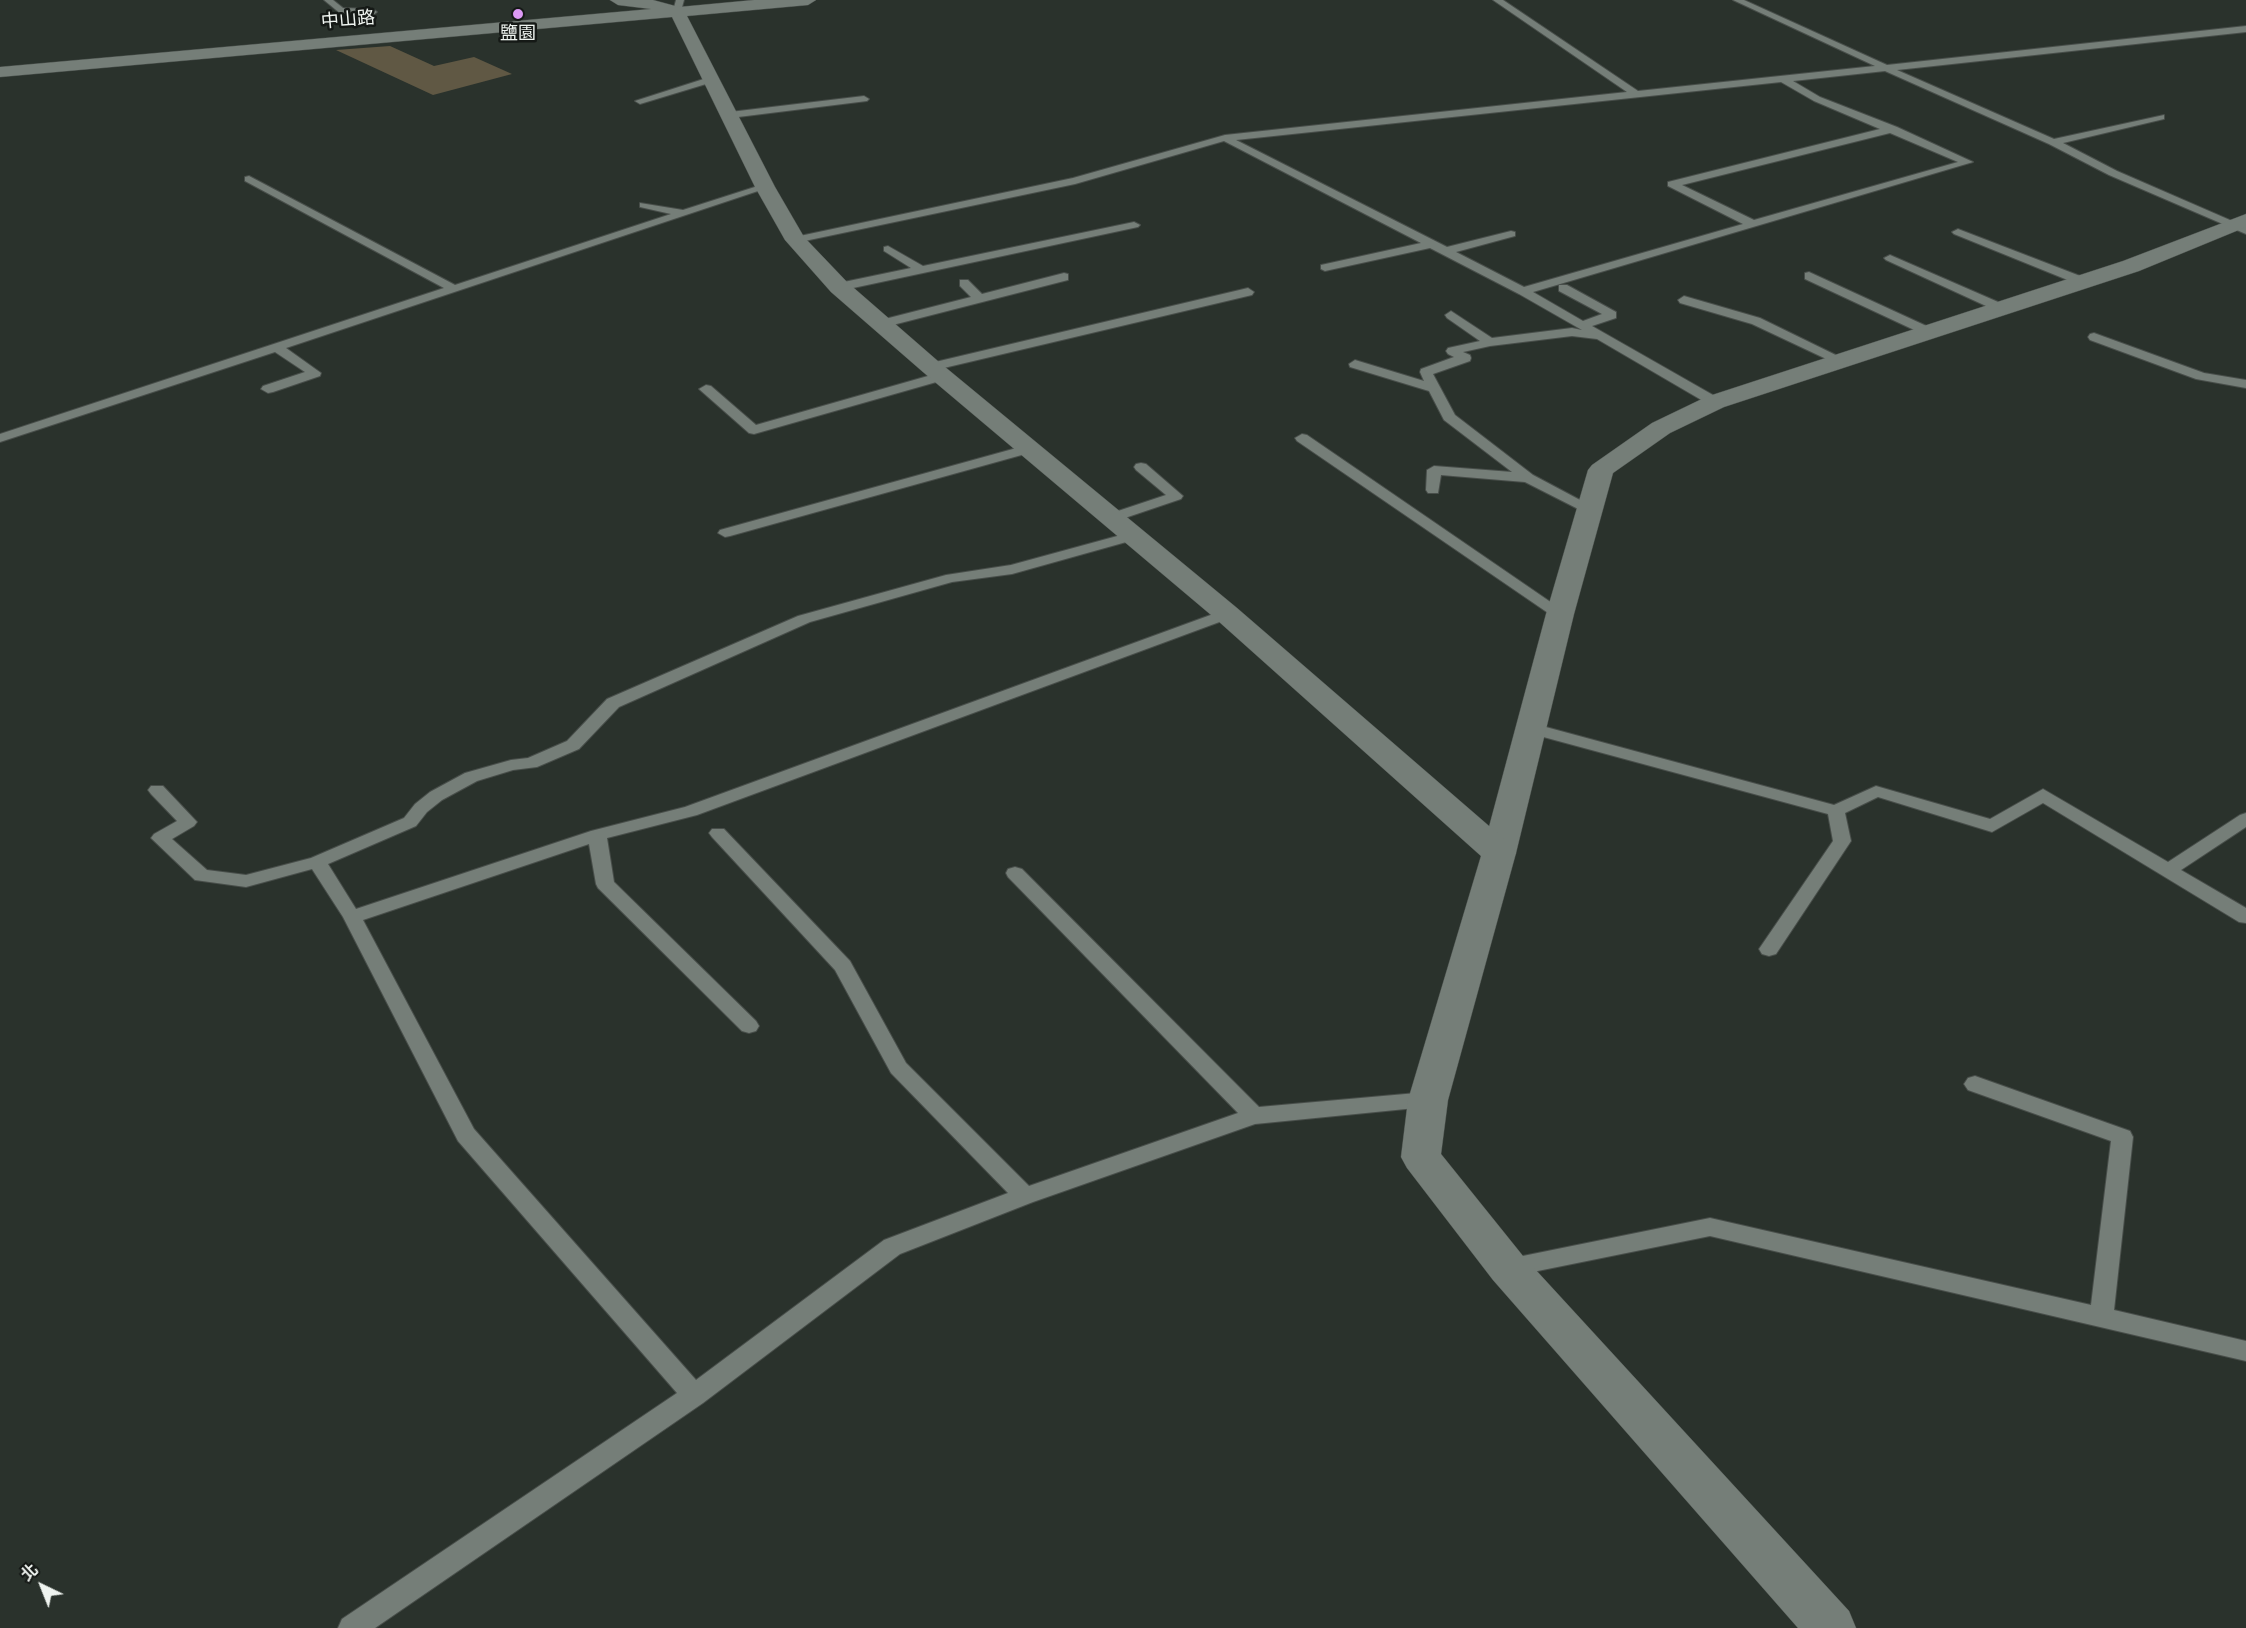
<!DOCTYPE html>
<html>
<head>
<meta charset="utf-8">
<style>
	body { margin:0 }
	#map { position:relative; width:2246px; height:1628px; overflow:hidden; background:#2a322c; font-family:"Roboto Serif","Noto Sans TC",serif }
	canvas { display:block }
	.north { position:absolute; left:12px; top:1556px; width:60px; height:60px; -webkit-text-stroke:4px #151916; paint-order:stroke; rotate:317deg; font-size:16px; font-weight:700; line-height:24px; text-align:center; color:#eff4f0 }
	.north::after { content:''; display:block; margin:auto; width:21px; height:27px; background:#eff4f0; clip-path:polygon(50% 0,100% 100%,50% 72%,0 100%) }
</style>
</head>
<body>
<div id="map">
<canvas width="2246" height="1628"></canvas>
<div class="north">北</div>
</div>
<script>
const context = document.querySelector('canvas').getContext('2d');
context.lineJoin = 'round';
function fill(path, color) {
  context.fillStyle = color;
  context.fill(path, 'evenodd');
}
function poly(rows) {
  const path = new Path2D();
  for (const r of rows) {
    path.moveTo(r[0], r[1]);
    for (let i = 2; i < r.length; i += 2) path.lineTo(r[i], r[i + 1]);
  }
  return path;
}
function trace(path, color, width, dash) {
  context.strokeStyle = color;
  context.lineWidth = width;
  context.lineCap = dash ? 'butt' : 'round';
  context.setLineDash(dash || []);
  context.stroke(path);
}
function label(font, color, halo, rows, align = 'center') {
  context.font = font + ' "Roboto Serif","Noto Sans TC",serif';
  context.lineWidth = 5;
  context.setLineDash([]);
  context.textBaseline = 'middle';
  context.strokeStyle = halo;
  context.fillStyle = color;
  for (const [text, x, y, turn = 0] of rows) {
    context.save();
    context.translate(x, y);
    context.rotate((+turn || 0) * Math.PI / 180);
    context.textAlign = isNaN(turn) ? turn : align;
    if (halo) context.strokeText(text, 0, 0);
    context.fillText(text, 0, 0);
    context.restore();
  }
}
fill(poly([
	[390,46,434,66,474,57,512,74,433,95,336,50]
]), '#605844');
const lane = poly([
	[324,0,333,0,343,8,373,9,377,12,373,15,341,14,324,0],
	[676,0,684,0,681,11,677,14,673,11,676,0],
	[1493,0,1503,0,1638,91,1875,66,1733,0,1744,0,1887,65,2246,26,2246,32,1897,70,2054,139,2164,115,2164,119,2063,143,2117,171,2246,227,2246,234,2109,175,2049,144,1885,71,1793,81,1820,97,1897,127,1973,162,1533,292,1583,321,1602,314,1559,291,1559,285,1567,285,1616,312,1616,318,1592,326,1720,399,1722,402,1720,405,1710,405,1597,339,1572,336,1490,346,1463,352,1470,355,1471,358,1470,361,1433,374,1455,415,1533,475,1595,508,1597,511,1595,514,1590,515,1525,482,1441,475,1438,493,1428,493,1426,490,1427,470,1434,466,1512,472,1444,420,1429,391,1350,367,1349,364,1355,360,1424,381,1420,372,1421,369,1454,357,1448,354,1446,351,1448,348,1480,341,1447,318,1445,315,1451,311,1492,338,1572,328,1582,330,1519,294,1430,248,1325,271,1321,269,1321,265,1421,243,1224,141,1075,184,795,243,789,240,795,237,1073,178,1225,135,1627,92,1493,0],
	[1781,82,1814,101,1880,129,1668,182,1668,186,1743,224,1524,287,1456,252,1515,236,1515,232,1511,231,1447,247,1236,140,1781,82],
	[1890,133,1958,162,1754,220,1682,185,1890,133],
	[713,76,716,77,716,81,640,104,635,101,713,76],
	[864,96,869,99,867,101,730,118,725,115,730,112,864,96],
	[249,176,455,285,671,214,640,207,640,203,683,210,761,185,765,184,770,187,286,348,321,373,320,376,273,392,268,393,261,389,263,386,305,372,275,352,0,442,0,434,444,288,245,181,245,177,249,176],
	[1134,222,1140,225,1138,227,839,291,833,287,839,283,911,268,884,251,884,247,888,246,923,266,1134,222],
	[1958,229,2088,279,2090,282,2084,286,2080,285,1954,234,1952,232,1958,229],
	[1890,255,2005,305,2007,308,2005,311,1997,311,1886,260,1884,258,1890,255],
	[1809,272,1933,329,1935,332,1933,335,1925,335,1805,279,1805,273,1809,272],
	[1064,273,1068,274,1068,280,881,328,875,324,877,321,971,297,960,286,960,280,968,280,982,294,1064,273],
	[1248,288,1254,292,1252,295,931,371,925,367,931,363,1248,288],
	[1684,296,1760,318,1848,361,1842,365,1837,364,1752,324,1680,303,1678,300,1684,296],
	[2094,333,2204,373,2246,380,2246,388,2196,379,2090,340,2088,337,2090,334,2094,333],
	[942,372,948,376,947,379,754,434,749,433,699,389,706,385,711,386,756,425,942,372],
	[1302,434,1307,435,1568,614,1560,619,1554,617,1297,441,1295,438,1302,434],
	[1031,444,1038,448,1036,451,730,536,725,537,718,533,720,530,1031,444],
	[1141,463,1146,464,1183,496,1181,499,1116,521,1106,521,1104,518,1106,515,1166,495,1136,470,1134,467,1136,464,1141,463],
	[1132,532,1139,536,1137,539,1012,574,952,582,810,622,619,707,579,749,537,767,513,770,477,781,442,800,427,812,416,826,328,864,356,909,591,831,685,807,1227,609,1233,611,1235,614,1233,617,697,815,607,838,614,882,756,1021,759,1026,756,1031,749,1033,742,1031,598,888,596,884,589,844,363,920,474,1129,696,1380,884,1240,1008,1193,891,1073,835,970,712,837,709,833,712,829,724,829,850,961,906,1063,1029,1186,1238,1113,1008,877,1006,873,1008,869,1015,867,1022,869,1259,1107,1428,1092,1436,1094,1439,1100,1436,1106,1255,1124,1033,1202,900,1254,703,1403,375,1628,338,1628,342,1619,677,1393,458,1141,343,917,312,869,246,887,195,880,151,838,154,834,177,821,151,794,148,790,151,786,163,786,197,822,194,826,172,839,207,870,246,875,311,858,404,818,415,804,430,792,465,773,511,760,528,758,567,741,607,699,798,616,946,575,1011,565,1132,532],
	[1531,723,1834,805,1876,786,1990,819,2043,789,2168,862,2240,815,2246,813,2246,827,2181,870,2246,908,2246,923,2239,922,2043,803,1992,832,1878,797,1845,813,1851,841,1776,954,1769,956,1762,954,1759,949,1833,841,1828,814,1525,732,1522,728,1525,724,1531,723],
	[1975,1076,2130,1131,2133,1137,2114,1310,2246,1341,2246,1361,1710,1236,1508,1277,1500,1275,1496,1268,1500,1261,1508,1259,1710,1218,2091,1305,2111,1141,1968,1090,1964,1084,1968,1078,1975,1076]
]);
const street = poly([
	[2246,214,2246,227,2139,271,1724,407,1670,433,1613,473,1574,614,1516,853,1511,861,1499,864,1487,861,1482,853,1546,614,1588,470,1592,465,1652,423,1706,397,2123,261,2246,214]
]);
const secondary = poly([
	[610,0,653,0,679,7,754,0,816,0,808,5,687,16,775,187,804,237,847,282,939,362,1237,608,1511,845,1516,853,1448,1100,1441,1154,1523,1256,1849,1611,1856,1628,1798,1628,1493,1280,1407,1168,1401,1157,1408,1100,1481,856,1217,620,923,372,831,292,785,240,755,187,672,17,0,77,0,67,651,9,618,5,610,0]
]);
trace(lane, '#484e4a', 2);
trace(street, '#484e4a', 1);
trace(secondary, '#484e4a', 1);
fill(lane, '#757e78');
fill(street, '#757e78');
fill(secondary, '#757e78');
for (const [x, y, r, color] of [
	[518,14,6,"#dc99f4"]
]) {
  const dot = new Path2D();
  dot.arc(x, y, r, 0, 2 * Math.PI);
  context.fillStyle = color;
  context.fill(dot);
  trace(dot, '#151916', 2);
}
label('18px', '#eff4f0', '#151916', [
	["中山路",348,20,-5]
]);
label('18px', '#eff4f0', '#151916', [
	["鹽園",518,34]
]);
</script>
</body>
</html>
